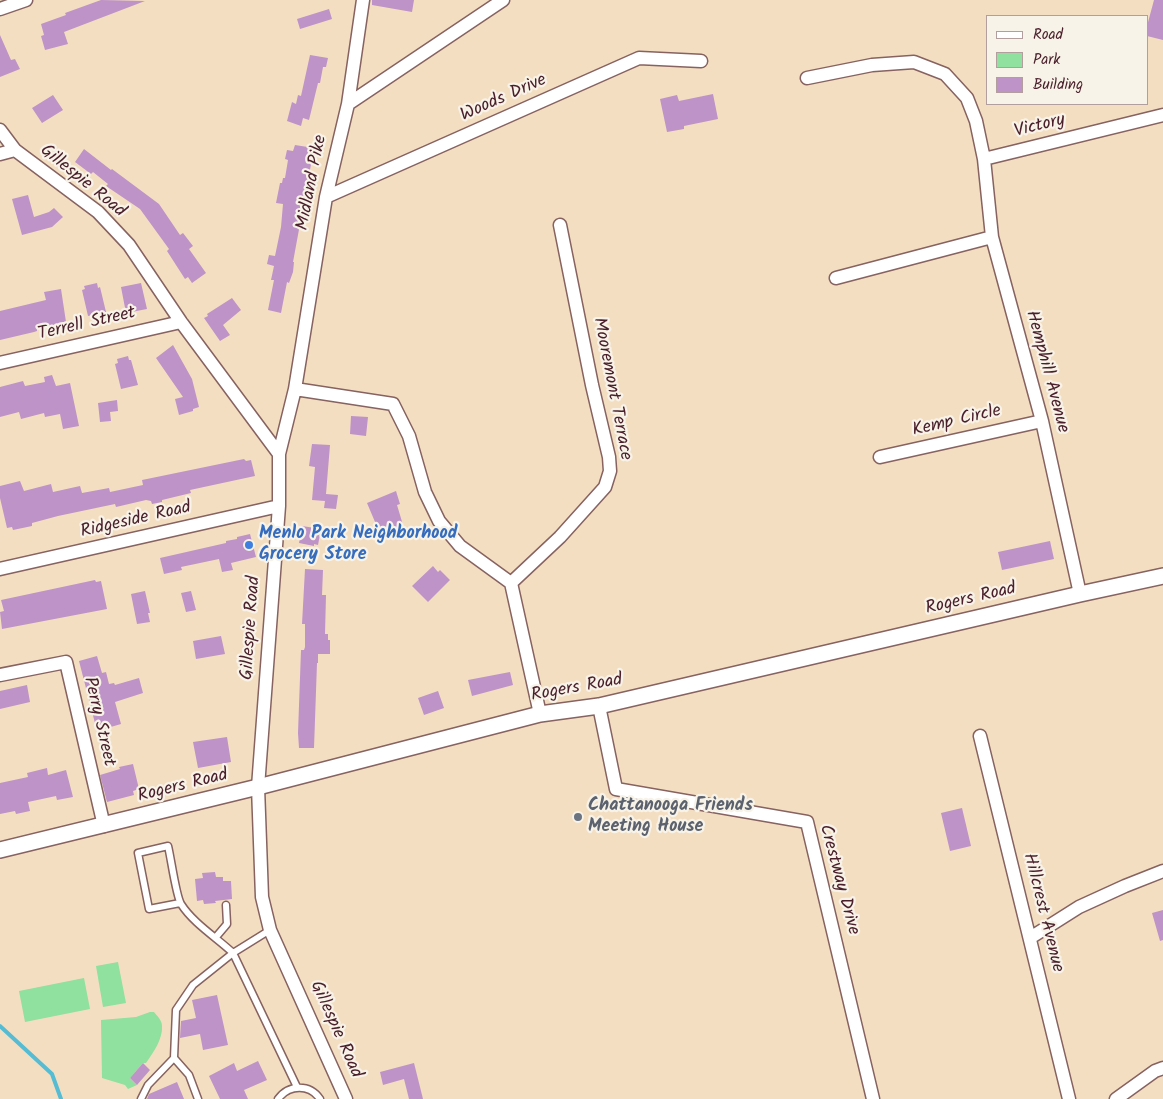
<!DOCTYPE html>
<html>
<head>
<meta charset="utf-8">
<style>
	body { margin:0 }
	#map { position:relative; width:1163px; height:1099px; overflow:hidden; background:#f4dec2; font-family:Kalam,sans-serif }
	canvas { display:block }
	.legend { position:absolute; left:986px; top:15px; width:162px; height:90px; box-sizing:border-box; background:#f7f3e8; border:1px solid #b29e9c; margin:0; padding:6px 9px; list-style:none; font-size:15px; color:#4a1f2b }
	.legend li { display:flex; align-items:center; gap:10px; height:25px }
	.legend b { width:25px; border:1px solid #b29e9c }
</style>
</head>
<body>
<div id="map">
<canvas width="1163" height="1099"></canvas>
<ul class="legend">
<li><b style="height:6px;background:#fff"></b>Road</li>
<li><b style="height:14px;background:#90e09f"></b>Park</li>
<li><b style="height:14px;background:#be93c7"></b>Building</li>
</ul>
</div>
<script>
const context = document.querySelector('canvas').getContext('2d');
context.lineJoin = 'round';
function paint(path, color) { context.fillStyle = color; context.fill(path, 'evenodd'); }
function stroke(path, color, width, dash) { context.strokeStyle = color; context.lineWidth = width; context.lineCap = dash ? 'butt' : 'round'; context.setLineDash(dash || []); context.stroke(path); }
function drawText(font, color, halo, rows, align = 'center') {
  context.font = font + ' Kalam,sans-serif'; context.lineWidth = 4.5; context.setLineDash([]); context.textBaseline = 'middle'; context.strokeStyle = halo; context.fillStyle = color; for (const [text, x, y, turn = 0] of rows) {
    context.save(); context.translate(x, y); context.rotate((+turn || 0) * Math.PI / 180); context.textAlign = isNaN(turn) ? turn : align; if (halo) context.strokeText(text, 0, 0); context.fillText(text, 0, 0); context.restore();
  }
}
paint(new Path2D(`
	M 118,962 L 126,1003 L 103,1007 L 96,966 Z
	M 84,978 L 90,1009 L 25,1022 L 19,991 Z
	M 150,1012 L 154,1012 C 157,1016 162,1020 162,1026 C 163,1039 153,1053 146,1063 L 143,1063 L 130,1078 L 137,1085 L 128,1089 L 125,1085 L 102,1078 L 101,1020 L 136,1017 Z`), '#90e09f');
stroke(new Path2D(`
	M 0,1026 L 52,1074 L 61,1099`), '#55bcd3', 4);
paint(new Path2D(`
	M 101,0 L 145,1 L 64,32 L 68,44 L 45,50 L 41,36 L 44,35 L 41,24 L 66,15 L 65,13 Z
	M 372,0 L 414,0 L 412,12 L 372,5 Z
	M 1154,0 L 1163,0 L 1163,40 L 1147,36 L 1147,26 Z
	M 329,9 L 332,19 L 300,29 L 297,19 Z
	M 0,35 L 11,60 L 15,59 L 20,69 L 0,77 Z
	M 310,55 L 328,58 L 326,67 L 323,67 L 320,83 L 318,83 L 309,120 L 303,118 L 301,126 L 287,121 L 292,102 L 296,104 L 298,95 L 301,96 Z
	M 713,94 L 718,119 L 684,126 L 684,129 L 667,132 L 660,99 L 677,95 L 679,101 Z
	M 53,95 L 63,110 L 42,123 L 32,108 Z
	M 295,145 L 314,148 L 293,262 L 294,262 L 293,272 L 289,283 L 287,282 L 281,313 L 268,310 L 274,280 L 271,280 L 274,266 L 267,264 L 269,255 L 275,256 L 281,227 L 283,204 L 276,203 L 280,183 L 282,183 L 283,178 L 285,178 L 288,160 L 285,159 L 287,150 L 293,151 Z
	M 84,149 L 111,170 L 112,169 L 159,204 L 180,235 L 183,233 L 193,246 L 189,249 L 206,273 L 192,283 L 188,277 L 185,279 L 167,251 L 169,249 L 140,209 L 106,186 L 108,184 L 93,172 L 91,174 L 75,162 Z
	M 28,195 L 34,217 L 49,212 L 54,208 L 63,217 L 52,227 L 22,235 L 12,199 Z
	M 97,283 L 98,288 L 100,287 L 106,312 L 88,316 L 82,290 L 85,289 L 84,286 Z
	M 141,283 L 147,309 L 126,313 L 121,287 Z
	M 61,289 L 66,322 L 37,329 L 37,331 L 34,332 L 0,340 L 0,311 L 46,300 L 44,292 Z
	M 232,298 L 241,310 L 223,325 L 230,335 L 220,341 L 204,318 L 208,316 L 207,314 Z
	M 173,345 L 192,379 L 199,407 L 193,409 L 193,411 L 179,415 L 175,399 L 183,397 L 156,358 Z
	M 128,356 L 129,360 L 131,360 L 138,385 L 121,389 L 115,364 L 118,363 L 117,359 Z
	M 52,375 L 56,386 L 70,383 L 79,426 L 63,429 L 60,414 L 45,417 L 44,413 L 21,419 L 19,412 L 0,417 L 0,387 L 23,381 L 25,386 L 45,382 L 44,377 Z
	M 117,400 L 118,411 L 110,412 L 111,421 L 100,422 L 98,403 Z
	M 351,416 L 368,417 L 366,436 L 350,434 Z
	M 312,444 L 330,445 L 326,494 L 338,495 L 336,509 L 324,508 L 325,501 L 312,500 L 315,467 L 309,466 Z
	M 244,459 L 246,461 L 251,460 L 255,476 L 190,490 L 191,493 L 162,500 L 162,502 L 152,504 L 151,501 L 146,500 L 116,507 L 115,504 L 58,516 L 32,523 L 32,526 L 13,530 L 12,527 L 7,528 L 0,498 L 0,486 L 20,481 L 24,491 L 51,484 L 53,492 L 80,486 L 82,493 L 109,488 L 110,492 L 143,485 L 142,480 Z
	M 396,491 L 400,504 L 397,505 L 403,525 L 386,531 L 384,527 L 378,529 L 367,503 Z
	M 302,526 L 321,529 L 318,545 L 314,544 L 314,546 L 299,543 Z
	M 250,534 L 256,557 L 231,563 L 233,570 L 222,572 L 219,559 L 181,567 L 182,570 L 164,574 L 160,558 L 226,543 L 226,541 L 237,539 L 237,537 Z
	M 1050,541 L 1054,559 L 1002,570 L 998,552 Z
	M 433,566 L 438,572 L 440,570 L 450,580 L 428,602 L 412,586 Z
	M 305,569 L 323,570 L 322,595 L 326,595 L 325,634 L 328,634 L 328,640 L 330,640 L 330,654 L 318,654 L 318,663 L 317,663 L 314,748 L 299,748 L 298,733 L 301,650 L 304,650 L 305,647 L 305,624 L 302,624 Z
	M 95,580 L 96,582 L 101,581 L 107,609 L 2,629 L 0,612 L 4,611 L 1,600 Z
	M 145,591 L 150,613 L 148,613 L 150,622 L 137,624 L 131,594 Z
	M 191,591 L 196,610 L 186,612 L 181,593 Z
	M 221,636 L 225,654 L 196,659 L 193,641 Z
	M 97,656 L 102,673 L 106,672 L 109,684 L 114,683 L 115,685 L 139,678 L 143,693 L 115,702 L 121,724 L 97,731 L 79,661 Z
	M 510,672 L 513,685 L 472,696 L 468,680 Z
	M 27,685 L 30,702 L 0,709 L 0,691 Z
	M 438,691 L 444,708 L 424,715 L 418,698 Z
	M 227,737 L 231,762 L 198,768 L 193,742 Z
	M 133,764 L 139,789 L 133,791 L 134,795 L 107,802 L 100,775 L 120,769 L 119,767 Z
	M 47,768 L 48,775 L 66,770 L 73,797 L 57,800 L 56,796 L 28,802 L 30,811 L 16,814 L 15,811 L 0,814 L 0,783 L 28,777 L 27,773 Z
	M 962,808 L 971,846 L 950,851 L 941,813 Z
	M 215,872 L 216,877 L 223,877 L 223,881 L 231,881 L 232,899 L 215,901 L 216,903 L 204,904 L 203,900 L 197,901 L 195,879 L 203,878 L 202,873 Z
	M 1163,910 L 1163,940 L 1160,941 L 1152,913 Z
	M 217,995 L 228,1045 L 203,1050 L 200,1034 L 180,1038 L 181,1021 L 196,1018 L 192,1000 Z
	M 258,1061 L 267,1080 L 244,1090 L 248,1099 L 220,1099 L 209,1076 L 234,1063 L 237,1071 Z
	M 143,1063 L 150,1070 L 137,1085 L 130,1078 Z
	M 414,1063 L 423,1099 L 409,1099 L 404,1079 L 383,1085 L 380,1072 Z
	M 177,1082 L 184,1099 L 147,1099 L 149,1094 Z`), '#be93c7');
const service = new Path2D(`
	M 270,930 L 233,953 L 297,1087
	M 216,937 L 227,924 L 226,905
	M 174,1058 L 189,1075 L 198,1099
	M 141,1099 L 148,1085 L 174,1058 L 176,1010 L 193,985 L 233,953 C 217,938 193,923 181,904 C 176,896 171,858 168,846 L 138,853 L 149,909 L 180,903
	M 278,1099 C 289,1084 310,1084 320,1099`);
const minor = new Path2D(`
	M 0,9 L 26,0
	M 807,78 L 872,65 L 914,62 L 945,74 L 967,98 L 976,121 L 984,159 L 992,237 L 1042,421 L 1080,594
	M 348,104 L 503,0
	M 0,130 L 15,150 L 98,212 L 129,245 L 181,322 L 279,454
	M 0,154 L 15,150
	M 984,159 L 1163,115
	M 326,197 L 639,58 L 701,61
	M 836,278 L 992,237
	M 0,363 L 181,322
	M 295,389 L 393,404 L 409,436 L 425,492 L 439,521 L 460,546 L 511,583 L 540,714
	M 880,457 L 1042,421
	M 0,569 L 279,506
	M 511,583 L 560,537 L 605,487 L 610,471 L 609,457 L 592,385 L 560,225
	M 0,675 L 66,662 L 104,826
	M 599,706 L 616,789 L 807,822 L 873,1099
	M 980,736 L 1069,1099
	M 1030,938 L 1079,907 L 1125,886 L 1163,871
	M 346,1099 L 270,930 L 262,897 L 258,787 L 279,506 L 279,454 L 295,389 L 326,197 L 348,104 L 363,0
	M 1116,1099 L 1155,1071 L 1163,1068`);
const tertiary = new Path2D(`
	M 0,850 L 258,787 L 540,714 L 599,706 L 1080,594 L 1163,576`);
stroke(service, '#866260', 9);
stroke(minor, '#866260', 15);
stroke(tertiary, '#866260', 18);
stroke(service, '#fff', 6);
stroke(minor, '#fff', 12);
stroke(tertiary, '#fff', 15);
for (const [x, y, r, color] of [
	[249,545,5,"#3f7fe0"],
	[578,817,5,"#6b7280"]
]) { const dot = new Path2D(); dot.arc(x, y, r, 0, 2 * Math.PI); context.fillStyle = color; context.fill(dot); stroke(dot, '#f7f3e8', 2); }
drawText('18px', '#4a1f2b', '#f7f3e8', [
	["Woods Drive",504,99,-24],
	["Victory",1040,127,-14],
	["Gillespie Road",82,182,39],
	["Midland Pike",313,183,-79],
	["Terrell Street",87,325,-13],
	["Hemphill Avenue",1046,372,75],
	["Mooremont Terrace",611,389,79],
	["Kemp Circle",957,422,-13],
	["Ridgeside Road",136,521,-13],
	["Rogers Road",971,600,-13],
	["Gillespie Road",252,628,-86],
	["Rogers Road",577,689,-10],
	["Perry Street",98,722,77],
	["Rogers Road",183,787,-14],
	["Crestway Drive",838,880,75],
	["Hillcrest Avenue",1042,913,76],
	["Gillespie Road",335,1030,66]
]);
drawText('bold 18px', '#366cbe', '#f7f3e8', [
	["Menlo Park Neighborhood",259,535],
	["Grocery Store",259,556]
], 'left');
drawText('bold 18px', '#5b616d', '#f7f3e8', [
	["Chattanooga Friends",588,807],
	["Meeting House",588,828]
], 'left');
</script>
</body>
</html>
